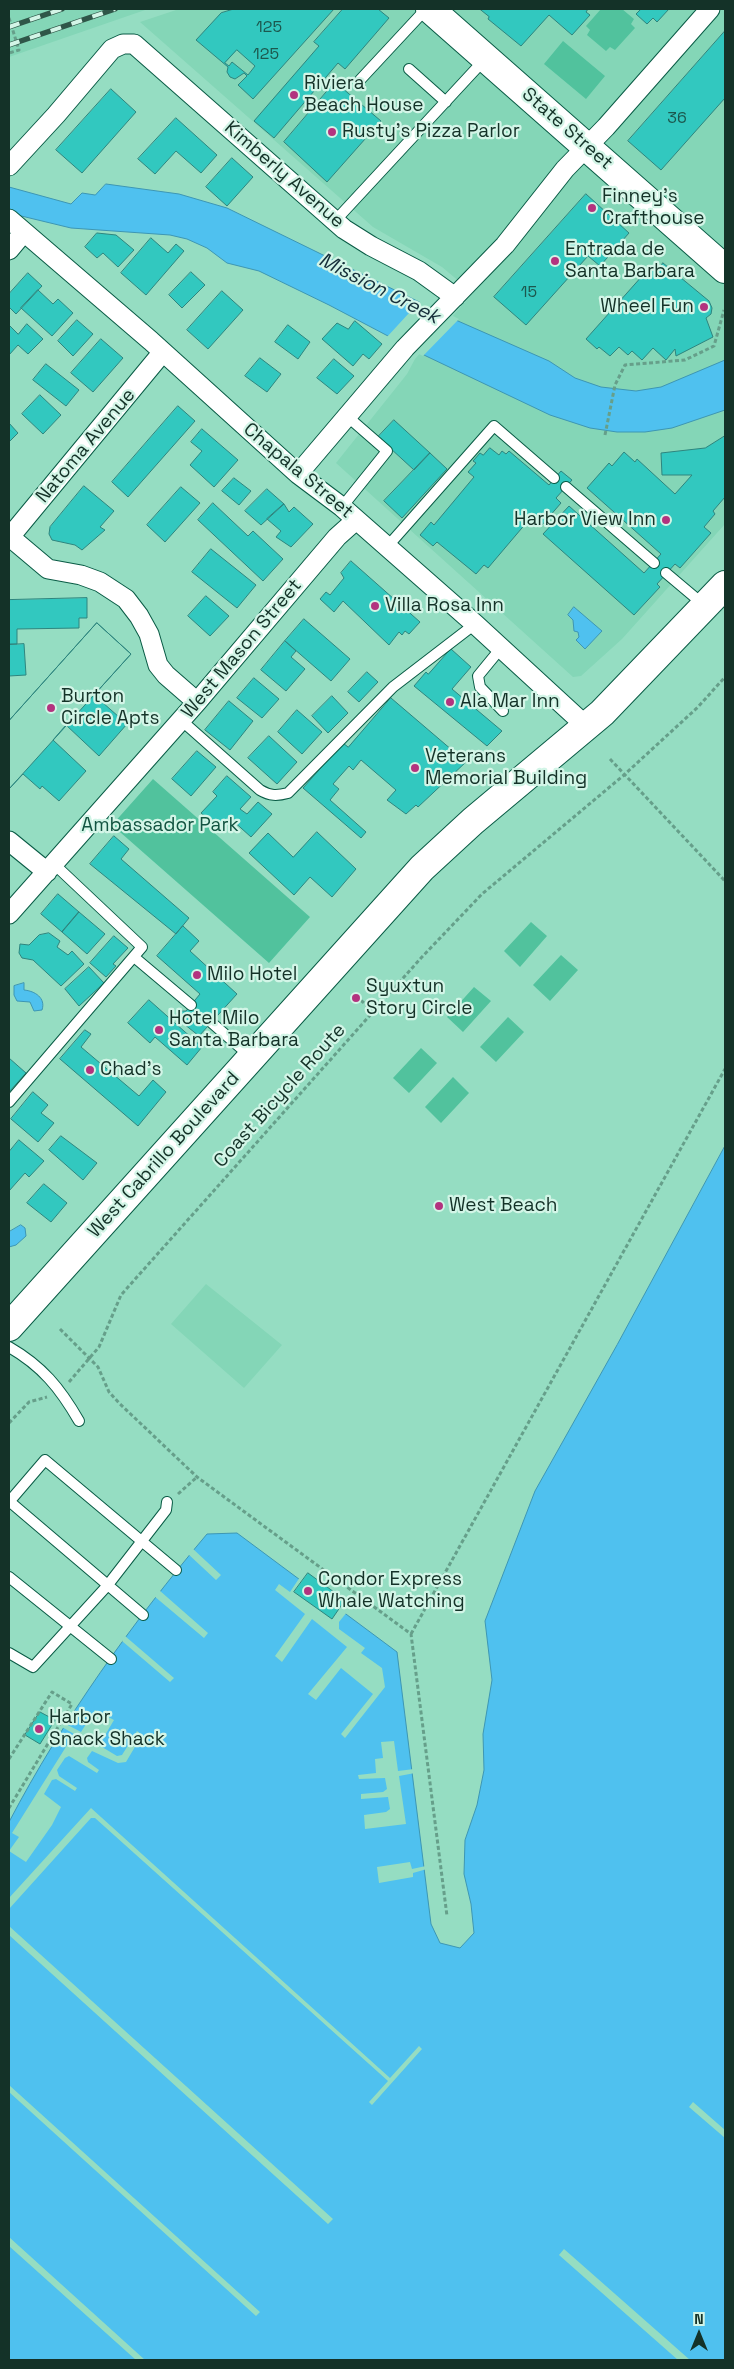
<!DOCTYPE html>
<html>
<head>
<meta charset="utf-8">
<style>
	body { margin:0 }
	#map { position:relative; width:734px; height:2369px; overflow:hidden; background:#95ddc2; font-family:"Space Grotesk",sans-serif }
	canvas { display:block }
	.frame { position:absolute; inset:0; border:10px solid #143228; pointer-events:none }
	.north { position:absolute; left:674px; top:2309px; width:50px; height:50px; -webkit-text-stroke:4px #d3f5e7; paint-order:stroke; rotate:0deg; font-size:14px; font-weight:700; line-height:20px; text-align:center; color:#143228 }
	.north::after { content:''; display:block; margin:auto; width:18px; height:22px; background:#143228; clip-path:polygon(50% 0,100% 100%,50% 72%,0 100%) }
</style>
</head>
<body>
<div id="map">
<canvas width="734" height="2369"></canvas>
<div class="frame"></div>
<div class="north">N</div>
</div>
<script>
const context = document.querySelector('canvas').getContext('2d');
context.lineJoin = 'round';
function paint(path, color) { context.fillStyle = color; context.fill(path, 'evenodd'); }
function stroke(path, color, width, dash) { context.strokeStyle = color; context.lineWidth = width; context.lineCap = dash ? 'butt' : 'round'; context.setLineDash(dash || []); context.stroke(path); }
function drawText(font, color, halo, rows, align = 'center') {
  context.font = font + ' "Space Grotesk",sans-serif'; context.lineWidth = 4.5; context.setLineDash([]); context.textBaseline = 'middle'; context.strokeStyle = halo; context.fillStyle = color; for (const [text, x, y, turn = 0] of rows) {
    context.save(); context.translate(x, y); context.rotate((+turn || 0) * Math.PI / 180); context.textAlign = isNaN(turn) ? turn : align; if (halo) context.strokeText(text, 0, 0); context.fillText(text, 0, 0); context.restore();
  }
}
paint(new Path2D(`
	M 9,9 L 148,9 L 9,57 Z
	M 179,9 L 725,9 L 725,524 L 622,639 L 581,676 L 573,677 L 336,463 L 407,374 L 415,359 L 473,293 L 442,267 L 373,227 L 140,22 Z
	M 206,1284 L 282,1345 L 244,1388 L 171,1324 Z`), '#84d6b7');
paint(new Path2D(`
	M 601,9 L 622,9 L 634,19 L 631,24 L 635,28 L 615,50 L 610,47 L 606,51 L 587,35 L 590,30 L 586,26 Z
	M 563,41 L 605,76 L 586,99 L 544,64 Z
	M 153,779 L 310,917 L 269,963 L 112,825 Z
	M 531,922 L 547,936 L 520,967 L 504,951 Z
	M 561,955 L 578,970 L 550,1001 L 533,985 Z
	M 474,987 L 491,1001 L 463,1032 L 447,1017 Z
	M 508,1017 L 524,1032 L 496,1062 L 480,1047 Z
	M 421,1048 L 437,1063 L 409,1093 L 393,1078 Z
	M 453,1077 L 469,1093 L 441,1123 L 425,1107 Z`), '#51c29d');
const water = new Path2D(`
	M 106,184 L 179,194 L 227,208 L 458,321 L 549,361 L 575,378 L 601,387 L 636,391 L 661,387 L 725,360 L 725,410 L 672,428 L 645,432 L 617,432 L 590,428 L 550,415 L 426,356 L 329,305 L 259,271 L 227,263 L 207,248 L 187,239 L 170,235 L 71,228 L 9,213 L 9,187 L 71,204 L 82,193 L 95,195 Z
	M 574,607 L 602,631 L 585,649 L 576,640 L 579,637 L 578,632 L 574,631 L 573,620 L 568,615 Z
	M 24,983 L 24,990 C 35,991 46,998 42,1010 L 34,1011 L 30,1002 L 17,1001 L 14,995 L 14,986 Z
	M 725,1146 L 725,2360 L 9,2360 L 9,1822 C 63,1719 132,1623 207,1534 L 237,1533 L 397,1652 L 431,1924 L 440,1943 L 460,1948 L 474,1933 L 471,1904 L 464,1874 L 465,1840 L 477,1805 L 484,1770 L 483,1734 L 492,1680 L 485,1621 L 535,1491 L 617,1345 Z
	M 21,1225 L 25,1228 L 26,1236 L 16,1245 L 9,1247 L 9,1232 Z`);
paint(water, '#4fc1ef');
stroke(water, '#3d96b3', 1);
paint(new Path2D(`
	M 421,300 L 459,319 L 423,356 L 386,338 Z
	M 192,1548 L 221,1575 L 216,1580 L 187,1553 Z
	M 300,1577 L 347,1612 L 339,1622 L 339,1629 L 365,1648 L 361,1653 L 382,1668 L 385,1687 L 345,1738 L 341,1734 L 373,1694 L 341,1668 L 316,1700 L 308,1694 L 347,1647 L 312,1619 L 282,1662 L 275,1656 L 305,1614 L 275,1590 L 279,1584 L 290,1592 Z
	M 159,1590 L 208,1633 L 204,1638 L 154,1596 Z
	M 125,1636 L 174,1678 L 170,1682 L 122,1641 Z
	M 95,1710 L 114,1720 L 101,1742 L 102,1747 L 117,1756 L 122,1755 L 137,1731 L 142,1735 L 126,1762 L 118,1763 L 92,1751 L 87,1758 L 88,1762 L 99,1770 L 97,1773 L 69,1756 L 65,1758 L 57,1770 L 59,1776 L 77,1788 L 75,1791 L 56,1779 L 52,1780 L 44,1794 L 61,1807 L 52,1825 L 26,1862 L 9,1851 L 19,1837 L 12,1833 L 74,1734 L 62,1727 L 64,1723 L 81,1732 Z
	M 394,1741 L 398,1771 L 414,1769 L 415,1773 L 399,1776 L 406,1824 L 365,1829 L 364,1815 L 386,1812 L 390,1809 L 388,1797 L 361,1799 L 361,1794 L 383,1792 L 387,1789 L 385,1778 L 359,1779 L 358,1775 L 376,1773 L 375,1759 L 383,1758 L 381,1742 Z
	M 91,1808 L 390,2078 L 419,2046 L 422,2049 L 372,2105 L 369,2102 L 388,2081 L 95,1818 L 91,1818 L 9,1909 L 9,1898 Z
	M 410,1862 L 412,1869 L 426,1866 L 427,1869 L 413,1873 L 413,1877 L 379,1883 L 377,1867 Z
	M 9,1926 L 333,2219 L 328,2224 L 9,1935 Z
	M 9,2085 L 260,2312 L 256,2316 L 9,2092 Z
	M 693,2102 L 725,2130 L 725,2138 L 689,2107 Z
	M 9,2237 L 145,2360 L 136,2360 L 9,2246 Z
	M 564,2249 L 690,2360 L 678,2360 L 559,2255 Z`), '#95ddc2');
const building = new Path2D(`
	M 234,9 L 334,9 L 253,99 L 238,85 L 247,76 L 244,73 L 235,79 L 230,77 L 227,72 L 228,67 L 196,40 L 221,13 ZM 237,50 L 255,66 L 248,75 L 232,62 L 229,66 L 225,63 Z
	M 343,9 L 378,9 L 389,18 L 345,69 L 338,63 L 274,138 L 254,121 L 319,46 L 314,42 Z
	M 480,9 L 588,9 L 586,12 L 590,15 L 572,35 L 549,15 L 521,46 L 488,19 L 489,17 Z
	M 638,9 L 669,9 L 657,22 L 653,18 L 647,24 L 636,14 L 640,10 Z
	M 725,31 L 725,98 L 661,170 L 628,141 Z
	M 335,82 L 381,121 L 327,182 L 284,142 Z
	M 111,89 L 136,112 L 82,173 L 56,150 Z
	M 176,118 L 217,155 L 201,173 L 176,151 L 155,174 L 138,159 Z
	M 232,158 L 253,177 L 227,206 L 206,187 Z
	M 586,194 L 629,233 L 600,266 L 588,256 L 526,325 L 494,297 Z
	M 97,233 L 116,235 L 134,250 L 118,267 L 103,253 L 97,258 L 85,247 Z
	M 151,238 L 168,253 L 176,244 L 184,251 L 146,295 L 121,273 Z
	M 663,263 L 709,301 L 712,308 L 711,314 L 706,318 L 713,337 L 676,356 L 675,349 L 666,360 L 653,348 L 642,360 L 632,351 L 628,355 L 619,347 L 610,356 L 599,347 L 597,349 L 586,339 L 651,266 L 658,270 Z
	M 191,272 L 205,285 L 182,308 L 169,295 Z
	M 28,273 L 42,286 L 16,314 L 9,307 L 9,294 Z
	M 38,290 L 53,304 L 58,299 L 73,313 L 52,336 L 21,308 Z
	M 222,291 L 243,310 L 208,349 L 187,330 Z
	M 77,320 L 93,334 L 73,356 L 58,341 Z
	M 355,321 L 382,344 L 369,359 L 363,354 L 353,366 L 322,339 L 337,323 L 348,329 Z
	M 27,324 L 43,339 L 28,354 L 18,345 L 9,355 L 9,325 L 18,334 Z
	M 288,325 L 310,342 L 298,359 L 275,342 Z
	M 101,339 L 123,358 L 93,392 L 71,373 Z
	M 260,358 L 281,374 L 267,392 L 245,376 Z
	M 334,359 L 354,376 L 337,394 L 317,378 Z
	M 46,364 L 79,390 L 66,406 L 33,380 Z
	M 40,395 L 61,415 L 43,434 L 22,414 Z
	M 178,406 L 195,421 L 128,497 L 112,482 Z
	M 394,420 L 430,453 L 414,470 L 378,437 Z
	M 9,423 L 18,433 L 9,442 Z
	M 202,429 L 238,460 L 214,487 L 190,465 L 202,451 L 191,442 Z
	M 725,436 L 725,497 L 713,511 L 715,514 L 704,527 L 711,533 L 680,568 L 675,564 L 657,584 L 660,587 L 634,615 L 543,534 L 569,506 L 644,573 L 661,554 L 587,488 L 609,463 L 612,466 L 624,452 L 635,462 L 637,459 L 675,494 L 692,475 L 662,475 L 661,453 L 705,448 Z
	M 490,448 L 499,455 L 502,451 L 506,454 L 509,451 L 549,485 L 561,471 L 572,480 L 556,498 L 561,503 L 542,525 L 533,518 L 528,524 L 527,522 L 488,568 L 484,565 L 476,574 L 437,542 L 433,546 L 420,535 L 431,522 L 434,525 L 474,477 L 468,472 L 476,463 L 473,461 L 480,453 L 483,455 Z
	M 430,453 L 447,469 L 402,518 L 384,501 Z
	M 234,478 L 251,491 L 239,505 L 222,491 Z
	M 84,486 L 114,511 L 100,527 L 105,530 L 82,550 L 75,545 L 52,540 L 49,534 L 50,527 Z
	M 181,487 L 200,503 L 165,542 L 147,525 Z
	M 267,489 L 284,504 L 261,525 L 245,511 Z
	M 213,503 L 248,536 L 253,531 L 283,559 L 263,581 L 198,520 Z
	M 284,504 L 289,512 L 294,507 L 313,524 L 291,547 L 276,537 L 281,531 L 267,519 Z
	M 211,549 L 256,585 L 237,608 L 192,572 Z
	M 351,561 L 420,622 L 409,634 L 405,631 L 402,635 L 399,632 L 389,645 L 343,601 L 334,612 L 320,599 L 326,592 L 330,595 L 344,578 L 341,573 Z
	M 206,596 L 229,616 L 210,636 L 188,616 Z
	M 87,598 L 87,618 L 79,618 L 79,628 L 17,629 L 17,644 L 9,644 L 9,600 Z
	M 304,619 L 350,659 L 331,681 L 285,641 Z
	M 97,623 L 131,654 L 9,789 L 9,721 Z
	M 97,623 L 131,654 L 94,695 L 127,724 L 99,756 L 66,725 L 53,740 L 86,771 L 59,801 L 42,786 L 40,789 L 23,774 L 9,789 L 9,721 Z
	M 285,641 L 296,651 L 291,657 L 305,669 L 286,691 L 261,670 Z
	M 24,644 L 26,675 L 9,676 L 9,645 Z
	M 451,649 L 471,667 L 452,689 L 502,731 L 487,746 L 414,686 L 426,672 L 428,674 Z
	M 367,672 L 378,682 L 359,702 L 348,692 Z
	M 254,678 L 279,699 L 262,718 L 237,698 Z
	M 332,696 L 348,713 L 328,733 L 312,716 Z
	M 391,698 L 466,762 L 418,807 L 416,805 L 406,814 L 387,800 L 396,790 L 361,760 L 353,770 L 349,766 L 333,784 L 339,789 L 330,800 L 366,832 L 361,838 L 303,788 L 343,743 L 348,747 Z
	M 229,701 L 253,721 L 230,750 L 205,730 Z
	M 297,710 L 322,732 L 302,754 L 278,732 Z
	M 269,736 L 297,762 L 277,784 L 248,758 Z
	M 197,751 L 216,767 L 191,796 L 172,779 Z
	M 227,776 L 251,797 L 240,809 L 247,814 L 258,802 L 272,814 L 251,837 L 231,819 L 221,830 L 201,813 L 217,796 L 213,792 Z
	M 317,832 L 356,869 L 332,897 L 310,877 L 294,895 L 249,853 L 268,833 L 293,857 Z
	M 114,836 L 129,849 L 121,859 L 189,918 L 176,934 L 90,864 Z
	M 58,894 L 79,912 L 62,932 L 41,914 Z
	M 79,912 L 105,934 L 87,954 L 62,932 Z
	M 183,926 L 199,941 L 190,951 L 237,994 L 199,1036 L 174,1016 L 179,1011 L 186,1011 L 200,994 L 157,956 Z
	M 49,933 L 60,941 L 57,947 L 68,955 L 72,951 L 84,964 L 61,986 L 33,960 L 22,958 L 19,953 L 20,944 L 29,945 L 39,935 Z
	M 114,936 L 128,948 L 113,964 L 116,966 L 106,977 L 90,963 Z
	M 89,967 L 104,983 L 79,1006 L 65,989 Z
	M 149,1000 L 202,1047 L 187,1065 L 155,1037 L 150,1043 L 128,1023 Z
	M 85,1030 L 91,1034 L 81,1047 L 139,1096 L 153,1080 L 166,1092 L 138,1126 L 60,1059 Z
	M 9,1058 L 26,1073 L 9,1092 Z
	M 33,1092 L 48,1105 L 41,1113 L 54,1123 L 38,1142 L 11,1119 Z
	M 61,1136 L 97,1163 L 83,1180 L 49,1150 Z
	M 19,1140 L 44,1161 L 29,1177 L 25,1173 L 9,1191 L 9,1152 Z
	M 44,1184 L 67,1203 L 51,1222 L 27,1203 Z
	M 308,1573 L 345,1600 L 332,1619 L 294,1592 Z
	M 40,1712 L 55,1720 L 40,1744 L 25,1735 Z`);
paint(building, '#32c8bf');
stroke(building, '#2e857e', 1);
const lane = new Path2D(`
	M 409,69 L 446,102
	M 360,80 L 426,9
	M 335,221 L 486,58
	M 566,487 L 654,563
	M 342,507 L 387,451 L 348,417
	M 387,547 L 494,426 L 554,478
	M 666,573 L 704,605
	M 501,648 L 478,676 L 480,687 L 503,711
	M 181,720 L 260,790 C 270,796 277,796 288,793 L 393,687 L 475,624
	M 134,957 L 191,1005
	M 212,1023 L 250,1056
	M 9,1102 L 142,947 L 54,864
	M 9,1347 C 42,1366 60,1388 79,1421
	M 9,1501 L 143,1615
	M 9,1502 L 45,1460 L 176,1570
	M 9,1577 L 111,1659
	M 9,1653 L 33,1667 L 107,1586 L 166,1510 L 167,1502`);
const street = new Path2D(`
	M 9,166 L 56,115 L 112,49 L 123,44 L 134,44 L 344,229 L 371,246 L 419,271 L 455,297
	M 9,219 L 151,341 L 298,474 L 342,507 L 475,624 L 586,726
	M 9,250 L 24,232
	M 298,474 L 405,348 L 505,245 L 565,169 L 606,127 L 710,9
	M 10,537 L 48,569 L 81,575 L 100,582 L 126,599 L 139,616 L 149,634 L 158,665 L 166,675 L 197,702
	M 9,538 L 162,353
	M 9,841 L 47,872
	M 9,914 L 197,702 L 337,537 L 356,520`);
const secondary = new Path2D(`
	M 9,1327 L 422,868 L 473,821 L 602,713 L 725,585`);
const primary = new Path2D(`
	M 430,9 L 725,269`);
stroke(lane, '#095b45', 12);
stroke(street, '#095b45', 21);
stroke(secondary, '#095b45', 30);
stroke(primary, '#095b45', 30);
stroke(new Path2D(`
	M 9,18 L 19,50 L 9,53
	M 605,435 L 615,385 L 625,365 L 685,360 L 714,346 L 724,310
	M 610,759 L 725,881
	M 356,996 L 373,1011
	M 60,1329 L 98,1367 L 109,1392 L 119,1403 L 197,1477 L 411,1634 L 447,1916
	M 69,1382 L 99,1347 L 121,1295 L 421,958 L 482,894 L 624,775 L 698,707 L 725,677
	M 9,1423 L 29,1402 L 47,1397
	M 178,1494 L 197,1477
	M 411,1634 L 725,1069
	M 9,1759 L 52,1692 L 72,1704 L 9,1808`), '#669f8a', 3, [4, 2.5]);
stroke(lane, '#fff', 10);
stroke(street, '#fff', 19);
stroke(secondary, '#fff', 28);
stroke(primary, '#fff', 28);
const rail = new Path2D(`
	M 9,27 L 62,9
	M 9,45 L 115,9`);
stroke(rail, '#2f5648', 5.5);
stroke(rail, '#d3f5e7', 4, [11]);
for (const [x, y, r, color] of [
	[294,95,5,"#b3337f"],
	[332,132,5,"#b3337f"],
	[592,208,5,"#b3337f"],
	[555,261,5,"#b3337f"],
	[704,307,5,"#b3337f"],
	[666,520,5,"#b3337f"],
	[375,606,5,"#b3337f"],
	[450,702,5,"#b3337f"],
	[51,708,5,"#b3337f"],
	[415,768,5,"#b3337f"],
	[197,975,5,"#b3337f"],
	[356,998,5,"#b3337f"],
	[159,1030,5,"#b3337f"],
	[90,1070,5,"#b3337f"],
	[439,1206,5,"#b3337f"],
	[308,1591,5,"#b3337f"],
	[39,1729,5,"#b3337f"]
]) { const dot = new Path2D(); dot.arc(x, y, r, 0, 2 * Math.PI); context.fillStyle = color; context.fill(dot); stroke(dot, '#d3f5e7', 2); }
drawText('16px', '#1c584e', null, [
	["125",269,28],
	["125",266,55],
	["36",677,119],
	["15",529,293]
]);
drawText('19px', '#143228', '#d3f5e7', [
	["Riviera",304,84],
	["Beach House",304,106],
	["Rusty's Pizza Parlor",342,132],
	["Finney's",602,197],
	["Crafthouse",602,219],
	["Entrada de",565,250],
	["Santa Barbara",565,272],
	["Wheel Fun",694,307,"right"],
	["Harbor View Inn",656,520,"right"],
	["Villa Rosa Inn",385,606],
	["Burton",61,697],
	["Circle Apts",61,719],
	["Ala Mar Inn",460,702],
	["Veterans",425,757],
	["Memorial Building",425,779],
	["Milo Hotel",207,975],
	["Syuxtun",366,987],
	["Story Circle",366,1009],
	["Hotel Milo",169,1019],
	["Santa Barbara",169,1041],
	["Chad’s",100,1070],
	["West Beach",449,1206],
	["Condor Express",318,1580],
	["Whale Watching",318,1602],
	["Harbor",49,1718],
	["Snack Shack",49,1740]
], 'left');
drawText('19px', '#143228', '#d3f5e7', [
	["State Street",567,129,41],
	["Kimberly Avenue",284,175,41],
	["Natoma Avenue",86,446,-50],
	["Chapala Street",298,471,40],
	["West Mason Street",242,649,-50],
	["Coast Bicycle Route",280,1096,-48],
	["West Cabrillo Boulevard",164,1155,-48]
]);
drawText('19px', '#125441', '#d3f5e7', [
	["Ambassador Park",160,826]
]);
drawText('italic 20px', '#162f3a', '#d3f5e7', [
	["Mission Creek",379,289,27]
]);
</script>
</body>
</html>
